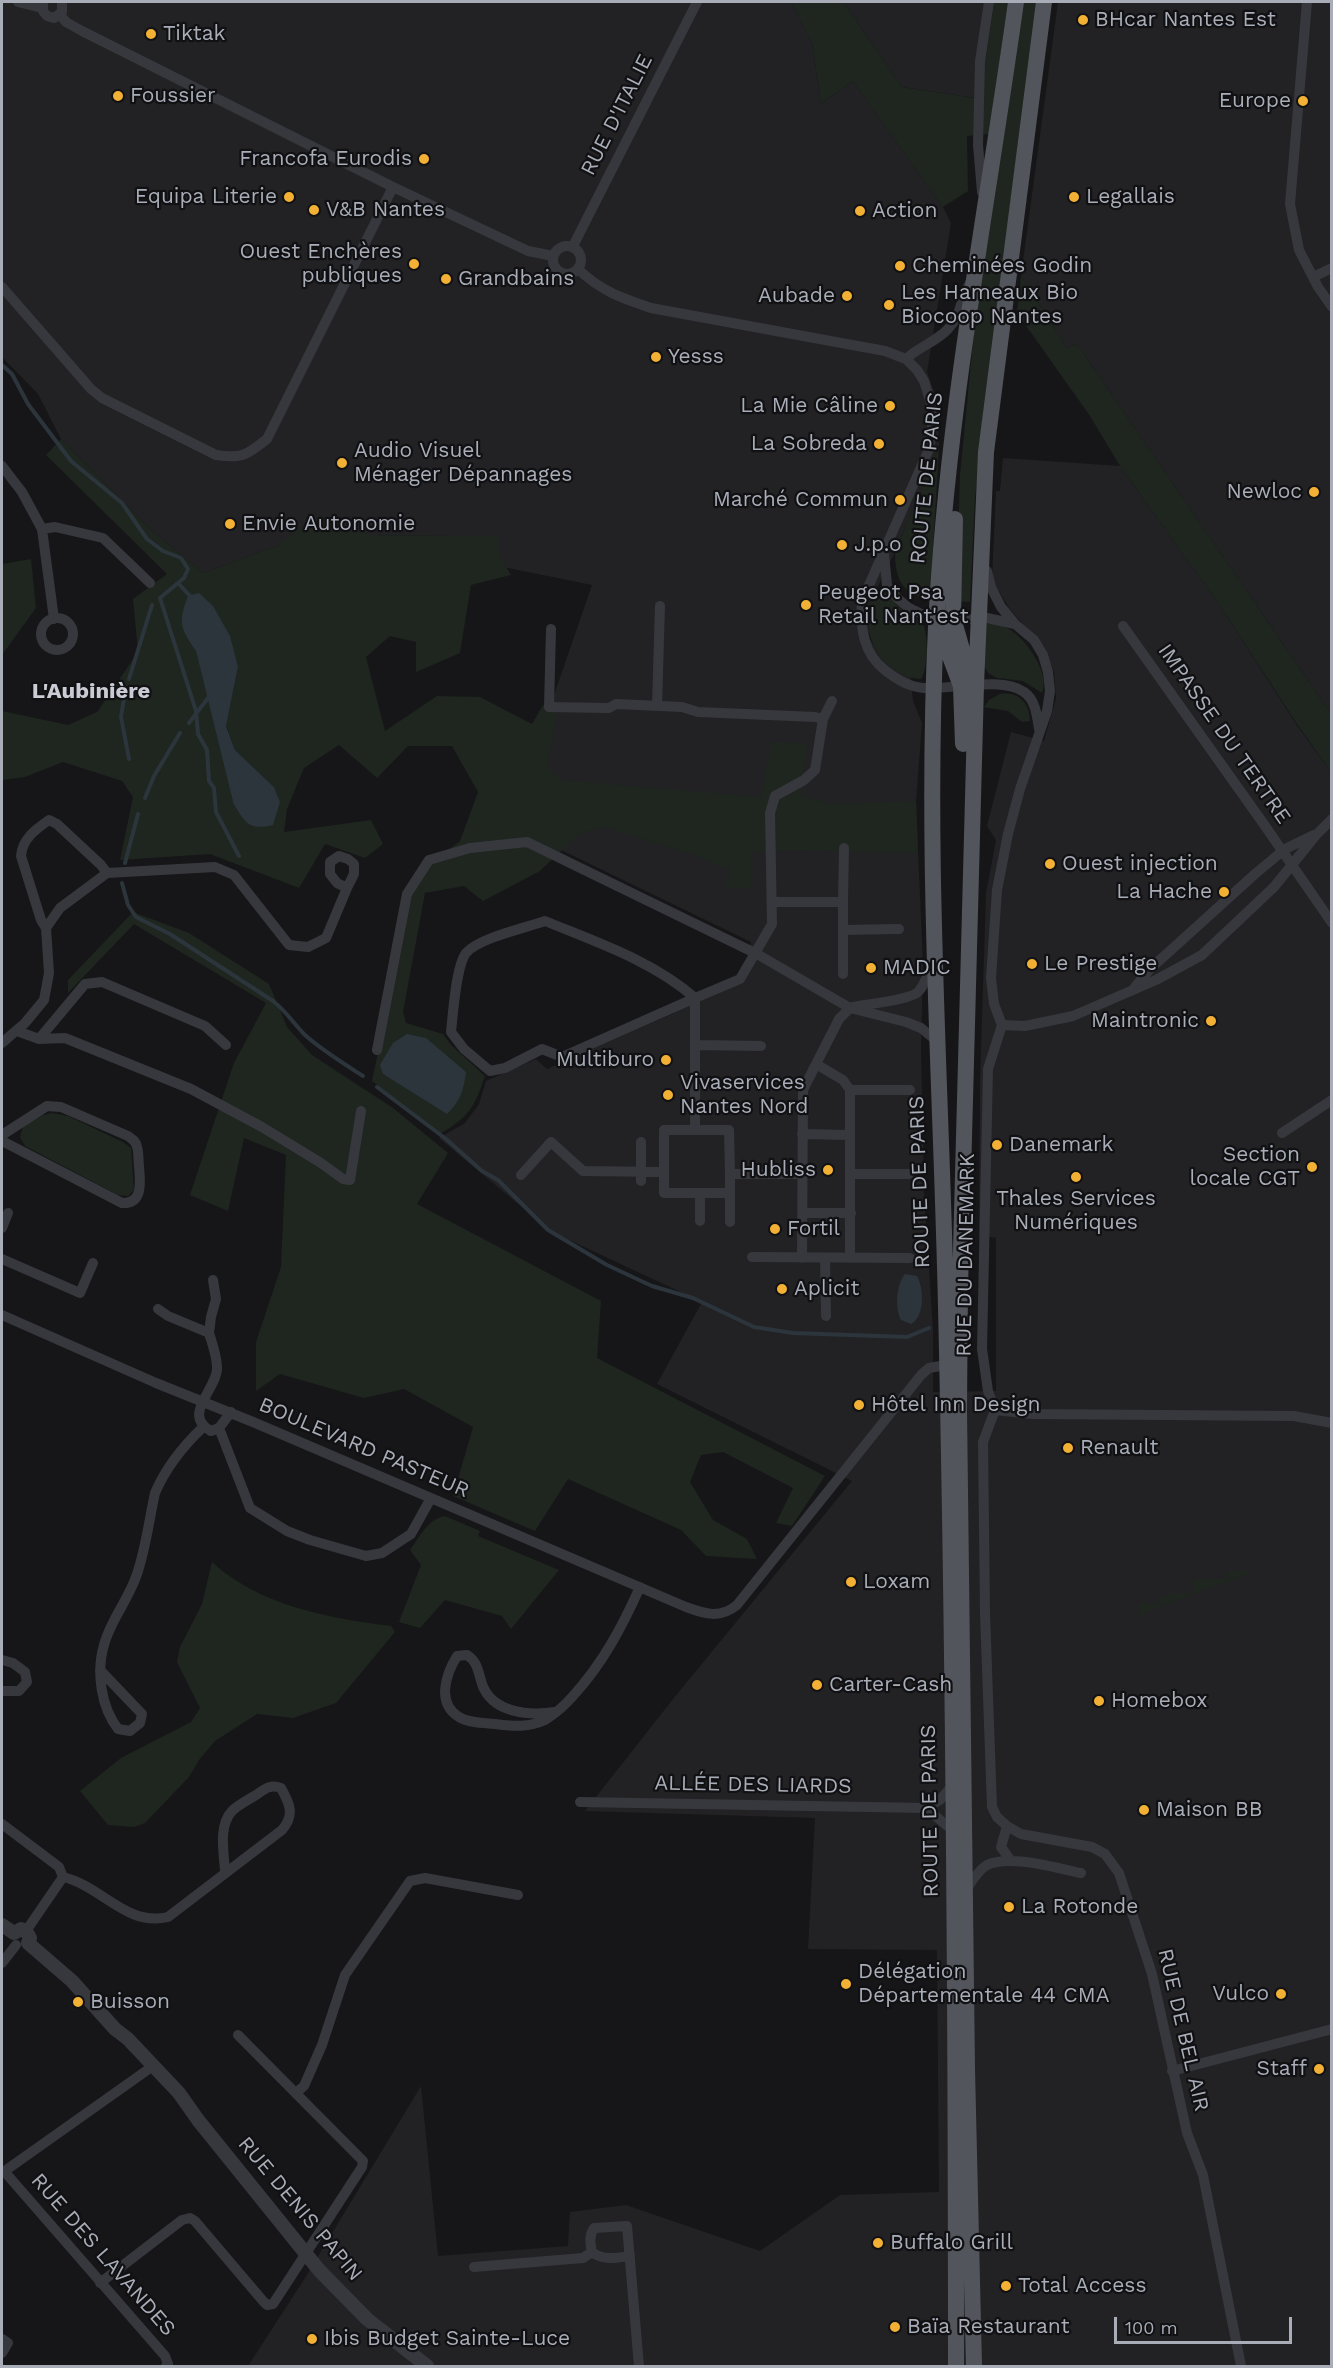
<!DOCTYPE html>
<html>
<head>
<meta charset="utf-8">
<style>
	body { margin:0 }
	#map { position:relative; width:1333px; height:2368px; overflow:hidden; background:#161618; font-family:"Work Sans",sans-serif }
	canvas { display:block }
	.frame { position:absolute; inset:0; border:3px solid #a8adb8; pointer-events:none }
	.scale { position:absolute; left:1114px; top:2317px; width:178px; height:27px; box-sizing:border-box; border:3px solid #a8adb8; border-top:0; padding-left:8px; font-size:18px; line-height:21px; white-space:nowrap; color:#a8adb8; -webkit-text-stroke:4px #111113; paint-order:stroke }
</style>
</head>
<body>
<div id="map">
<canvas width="1333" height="2368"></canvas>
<div class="frame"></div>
<div class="scale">100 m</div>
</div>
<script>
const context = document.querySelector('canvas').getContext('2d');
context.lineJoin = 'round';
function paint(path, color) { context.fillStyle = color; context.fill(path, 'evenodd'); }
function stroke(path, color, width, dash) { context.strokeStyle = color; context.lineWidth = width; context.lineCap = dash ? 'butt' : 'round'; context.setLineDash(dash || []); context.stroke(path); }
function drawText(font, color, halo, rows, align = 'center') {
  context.font = font + ' "Work Sans",sans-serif'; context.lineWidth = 4.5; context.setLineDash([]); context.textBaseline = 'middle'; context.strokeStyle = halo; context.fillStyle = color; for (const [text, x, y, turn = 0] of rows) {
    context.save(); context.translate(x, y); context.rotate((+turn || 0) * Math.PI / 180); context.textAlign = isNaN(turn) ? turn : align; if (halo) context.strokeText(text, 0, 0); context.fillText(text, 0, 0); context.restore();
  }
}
paint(new Path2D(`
	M 2,2 L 792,2 L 812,43 L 821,103 L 853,81 L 943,207 L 951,223 L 927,372 L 937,400 L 939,447 L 895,552 L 871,600 L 867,614 L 870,639 L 879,654 L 895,670 L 911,678 L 913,701 L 922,723 L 916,801 L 923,966 L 921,1049 L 924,1194 L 933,1329 L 933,1392 L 996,1391 L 996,1238 L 979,1235 L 980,1081 L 986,893 L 996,840 L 987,826 L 1011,732 L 1044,741 L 1056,698 L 1054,672 L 1045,650 L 1009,608 L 992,579 L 996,491 L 1000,491 L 1003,458 L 1120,466 L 1223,610 L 1296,724 L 1331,772 L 1331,2366 L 248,2366 L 305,2278 L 421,2086 L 438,2256 L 568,2246 L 570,2212 L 626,2205 L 760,2251 L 840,2195 L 939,2192 L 937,1950 L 808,1949 L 815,1818 L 585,1811 L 673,1699 L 852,1481 L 657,1384 L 702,1302 L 552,1232 L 439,1138 L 465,1123 L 479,1104 L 486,1081 L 536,1059 L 547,1069 L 672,1014 L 749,968 L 751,942 L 524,832 L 543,727 L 592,585 L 459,558 L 454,536 L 370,535 L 279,545 L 203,573 L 151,530 L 61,439 L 38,394 L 2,357 Z
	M 843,2 L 994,2 L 982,99 L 902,87 Z
	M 1058,2 L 1331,2 L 1331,714 L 1077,344 L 1067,348 L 1021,276 Z`), '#222225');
paint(new Path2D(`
	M 792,2 L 843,2 L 902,87 L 981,99 L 994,2 L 1008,2 L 989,134 L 967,136 L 968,191 L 943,207 L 853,81 L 821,103 L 812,43 Z
	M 1023,2 L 1038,2 L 975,497 L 970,602 L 956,601 L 960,475 L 977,301 Z
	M 1021,276 L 1067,348 L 1077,344 L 1331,714 L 1331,772 L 1297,724 L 1223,610 L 1120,466 L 1090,416 L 1017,313 Z
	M 61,439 L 151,530 L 203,573 L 279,545 L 314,518 L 370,535 L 497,536 L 497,551 L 511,575 L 471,585 L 460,653 L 416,672 L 416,642 L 390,636 L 366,657 L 385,731 L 437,696 L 480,697 L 532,724 L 543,705 L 559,704 L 547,765 L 561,780 L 761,797 L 772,741 L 807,744 L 801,796 L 832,804 L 916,801 L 918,853 L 783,850 L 752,852 L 751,888 L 724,888 L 731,870 L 694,855 L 604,827 L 580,833 L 540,871 L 483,901 L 464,886 L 425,893 L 403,1012 L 406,1023 L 443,1034 L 451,1045 L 485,1076 C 474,1108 470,1116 440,1134 L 372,1081 L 411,896 L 432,862 L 460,841 L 478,792 L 452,746 L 408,746 L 377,778 L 339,745 L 304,768 L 287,809 L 284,832 L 371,820 L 383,844 L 365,858 L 325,844 L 299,888 L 210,854 L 120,860 L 133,797 L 122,781 L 63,762 L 25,777 L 2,780 L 2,711 L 68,725 L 97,712 L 138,652 L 133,599 L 167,574 L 46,455 ZM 196,650 L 238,667 L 226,725 L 235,750 L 274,787 L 280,802 L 233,802 Z
	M 939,447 L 930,600 C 902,594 895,579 895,552 Z
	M 31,559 L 36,608 L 2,655 L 2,564 Z
	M 877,589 C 888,592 890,599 898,606 C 906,613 916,615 922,623 C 929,633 928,669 921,679 C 879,677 853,623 877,589 Z
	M 990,623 C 997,625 1003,625 1009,629 C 1025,638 1051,673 1042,693 L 1023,681 L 997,678 L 988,673 L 984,666 L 984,624 Z
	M 1000,694 C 1018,691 1030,703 1030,721 L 1022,722 L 1008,711 L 984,707 L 989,700 Z
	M 133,912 L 189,933 L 269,984 L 287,1027 L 312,1055 L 393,1108 L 448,1153 L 417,1204 L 601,1301 L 597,1358 L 825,1476 L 792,1526 L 776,1523 L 793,1488 L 723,1452 L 701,1455 L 690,1482 L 713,1520 L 747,1539 L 757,1559 L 706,1556 L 681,1530 L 568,1479 L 535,1531 L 453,1496 L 473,1427 L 404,1389 L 364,1398 L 280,1374 L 256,1391 L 256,1342 L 281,1267 L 286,1155 L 244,1138 L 228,1211 L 190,1195 L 234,1063 L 266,1003 L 134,924 L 68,993 L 68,980 Z
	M 52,1113 L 68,1116 L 123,1142 L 131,1148 L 134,1190 L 128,1196 L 118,1195 L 25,1146 L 20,1137 L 23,1126 L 43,1115 Z
	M 445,1516 L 480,1531 L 478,1536 L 559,1570 L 511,1629 L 502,1616 L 445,1600 L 420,1628 L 399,1622 L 421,1565 L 410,1550 C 420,1536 428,1519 445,1516 Z
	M 212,1562 C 260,1606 328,1618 391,1626 L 395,1632 L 336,1703 L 293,1718 L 257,1714 L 215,1741 L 199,1760 L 189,1777 L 145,1823 L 134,1827 L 108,1825 L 80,1791 L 121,1758 L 191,1722 L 200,1708 L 177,1662 L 180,1647 L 202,1604 Z
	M 1228,1571 L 1247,1571 L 1247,1574 L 1138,1615 L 1139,1603 L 1158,1604 L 1159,1598 L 1168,1598 L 1168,1593 L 1194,1593 L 1194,1579 L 1227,1579 Z`), '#1e261f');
paint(new Path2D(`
	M 199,593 L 213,606 L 230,636 L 238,667 L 226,726 L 235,750 L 274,787 L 280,802 L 273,825 C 249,831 244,822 233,802 L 196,651 C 180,628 178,622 188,596 Z
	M 407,1034 L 426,1038 L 466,1072 C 464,1089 460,1102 447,1114 L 383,1074 L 380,1065 L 393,1043 Z
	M 905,1274 L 917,1276 C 924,1288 925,1317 911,1324 L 901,1320 C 895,1308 896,1285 905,1274 Z`), '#2c353c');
stroke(new Path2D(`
	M 2,365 L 12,374 L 28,404 L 71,461 L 122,503 L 147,539 L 163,551 L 181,558 L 188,569 L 184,578 L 178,583 L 192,598
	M 178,583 L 160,598 L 196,711 L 198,734 L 207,750 L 209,781 L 214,788 L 216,812 L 239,856
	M 129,679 L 152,605
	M 125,692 L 121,717 L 129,759
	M 189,723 L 208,698
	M 145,798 L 154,776 L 180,733
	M 125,863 L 138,814
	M 122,883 L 128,905 L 136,917 L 170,934 L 273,1001 C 286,1011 294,1024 305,1035 C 323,1051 343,1063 363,1076
	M 377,1087 L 446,1139 L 482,1171 L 498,1180 L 548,1230 L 607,1265 L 652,1286 L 693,1298 L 754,1327 L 793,1333 L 907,1337 L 929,1328`), '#2c353c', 4);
stroke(new Path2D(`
	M 18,2 L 42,8
	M 43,2 L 43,11 L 47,16 L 54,18 L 62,12 L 62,2
	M 1307,2 L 1290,204 L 1299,250 L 1318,287 L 1332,307
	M 60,15 L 66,22 L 82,31 L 393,187 L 528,251 L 553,256
	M 982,192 L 978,145 L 980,61 L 989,2
	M553 260a14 14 0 1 1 28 0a14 14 0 1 1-28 0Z
	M 573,246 L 697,2
	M 578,269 C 601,291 621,298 651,308 L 885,351 L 906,359 L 917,370 L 924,381 L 934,413 L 929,449 L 862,601 C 860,628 863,654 886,671 C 898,680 909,687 924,688 C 950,690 1002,676 1024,692 C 1036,700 1037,717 1039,729
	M 1313,277 L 1332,268
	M 2,287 L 91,389 L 102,398 L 216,455 C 242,459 247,455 267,439 L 393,187
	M 906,359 C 918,347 936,342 948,329 C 961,316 961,297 970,283
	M 2,466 L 22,492 L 42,529 L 54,619
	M 42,529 L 55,527 L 103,538 L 150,583
	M 884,554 L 887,585 L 897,598 L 909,608 L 936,621 L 987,618 L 1015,624
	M 983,568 L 987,571 L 991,587 L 1001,607 L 1015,624 L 1034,640 L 1043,655 L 1048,672 L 1050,691 L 1047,711 L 1020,789 L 1008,834 L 997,890 L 991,978 L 994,1004 L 1002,1025 L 988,1069 L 982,1349 L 988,1391 L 995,1410 L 983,1442 L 985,1613 L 992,1807 L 997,1817 L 1007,1826 L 1021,1834 L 1092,1847 L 1105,1854 L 1119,1873 L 1152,1974 L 1187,2133 L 1203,2175 L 1241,2366
	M41 634a16 16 0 1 1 32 0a16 16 0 1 1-32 0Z
	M 1123,626 L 1263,823 L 1332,923
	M 551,629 L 549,707 L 609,708 L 616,704 L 682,707 L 698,712 L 815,717 L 823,719
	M 657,706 L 660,606
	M 773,902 L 843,902 L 843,930 L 899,929
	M 843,902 L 844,848
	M 46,928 L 41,920 L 21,856 C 22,839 36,829 49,820 L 57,824 L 101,865 L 107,873
	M 843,974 L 843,930
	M 1135,987 L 1150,969 L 1255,874 L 1285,849 L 1314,835
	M 853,1007 C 867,1004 912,1000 919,991 C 925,984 928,973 932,965
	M 850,1008 L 839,1019 L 816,1064 L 843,1080 L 850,1090 L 850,1257
	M 1002,1025 L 1025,1026 L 1073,1016 L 1156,980 L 1202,955 L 1274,887 L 1316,835 L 1332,819
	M 17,1031 L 39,1039 L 65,1038 L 191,1089 L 262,1127 L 321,1163 L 343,1179 L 350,1180 L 361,1111
	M 39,1039 L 85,984 L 102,982 L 205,1026 L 226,1045
	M 2,1043 L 25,1023 L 44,1000 L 49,973 L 46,928 L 60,908 L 107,873 L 215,867 L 234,875 L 289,945 L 308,947 L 326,938 L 347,888 L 337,883 L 330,874 L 330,862 L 339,856 L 348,859 L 354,864 L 354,874 L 347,888
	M 696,1045 L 761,1046
	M 377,1050 L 407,894 L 429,860 L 470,848 L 527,842 L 757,954 L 850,1008 L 906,1022 L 921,1028 L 938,1042
	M 850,1090 L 910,1090
	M 695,1130 L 664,1130 L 664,1193 L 730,1193
	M 1282,1133 L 1332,1100
	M 802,1134 L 849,1135
	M 2,1135 L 47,1106 L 61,1107 L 128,1136 C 132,1139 136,1141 137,1147 C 139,1152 138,1160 139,1166 C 140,1181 144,1204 122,1203 L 2,1141
	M 802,1174 L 730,1174 L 729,1130 L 695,1130 L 695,998 C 653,961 596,942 545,921 C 525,928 479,938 466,953 C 456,966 453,1014 451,1032 L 464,1049 L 490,1071 L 505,1068 L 542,1049 L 562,1057 L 695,998 L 740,979 L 772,924 L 770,813 L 775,796 L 804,780 L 815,770 L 823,719 L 832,701
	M 850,1174 L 909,1174
	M 521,1175 L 551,1142 L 583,1171 L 664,1172
	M 641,1181 L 641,1142
	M 803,1213 L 851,1213
	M 700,1221 L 700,1193
	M 730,1222 L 730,1174
	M 2,1228 L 8,1213
	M 752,1257 L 910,1258
	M 802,1258 L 803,1090 L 816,1064
	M 825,1258 L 826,1316
	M 2,1259 L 80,1293 L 93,1263
	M 158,1309 L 168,1316 L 209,1333 C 212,1343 218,1359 217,1370 C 215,1391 182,1415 211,1431 L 219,1428 L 231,1412
	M 2,1315 L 156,1383 L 253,1422 L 686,1607 C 705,1614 720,1619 737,1605 L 921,1375 L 929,1368 L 946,1365
	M 209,1333 L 211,1317 L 216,1299 L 213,1280
	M 995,1410 L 1033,1414 L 1294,1416 L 1332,1423
	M 219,1428 L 250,1508 L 287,1531 L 310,1540 L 366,1556 L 382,1553 L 411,1534 L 431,1498
	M 2,1660 L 13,1663 L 25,1672 L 27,1682 L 19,1691 L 2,1691
	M 100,1670 L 142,1714 L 140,1723 L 130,1731 L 118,1729 C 101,1707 96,1672 104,1645 C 110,1621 129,1599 137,1574 C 146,1548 149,1520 155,1493 C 166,1467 183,1446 203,1427
	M 555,1712 C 529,1716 492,1713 482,1684 C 478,1672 478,1662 467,1655 L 457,1656 C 446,1674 436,1703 459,1717 C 468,1723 485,1723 495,1724 C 513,1726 528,1728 545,1720 C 555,1714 565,1705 573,1696 C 603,1663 622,1627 640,1587
	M 580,1802 L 926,1808 L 940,1800 L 952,1786
	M 926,1808 L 952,1830
	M 2,1824 L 59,1867 L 63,1877 C 102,1886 126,1927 168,1917 L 282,1830 C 295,1815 290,1804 281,1788 C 270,1784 265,1789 256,1795 C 248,1800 238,1805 232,1811 C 218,1826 224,1853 225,1871
	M 1007,1826 L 1001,1847 L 1011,1861
	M 965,1891 C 971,1883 978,1870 987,1865 C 1009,1854 1056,1868 1081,1873
	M 26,1931 L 63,1877
	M 2,1963 L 16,1945
	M 1172,2071 L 1332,2029
	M 297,2092 L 304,2086 L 322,2045 L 345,1975 L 410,1881 L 425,1878 L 518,1895
	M 4,2171 L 165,2356 L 168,2364 L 166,2366
	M 2,2173 L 153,2066
	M 630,2256 C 617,2258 603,2261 592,2252 C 590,2243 589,2236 594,2228 L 627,2226 L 639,2366
	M 474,2267 L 583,2258 L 592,2252
	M 100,2283 L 182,2220 L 190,2218 L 195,2221 L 263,2301 L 267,2305 L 273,2304 L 362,2167 L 363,2161 L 238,2035
	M 2,2339 L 8,2343 L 2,2353`), '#37383d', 10);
stroke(new Path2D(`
	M 2,1925 L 14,1933
	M 14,1933 L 21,1929 L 26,1931 L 30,1938 L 28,1943
	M 28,1943 L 72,1981 L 115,2029 L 128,2039 L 179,2093 L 198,2120 L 319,2270 L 367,2319 L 427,2366`), '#37383d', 14);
stroke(new Path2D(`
	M 955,519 L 953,618 L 965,660 L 974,681
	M 939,627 L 961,686 L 963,744
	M 956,2366 C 956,2013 954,1660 946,1306 C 941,1080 925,854 936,627 C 946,417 987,210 1016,2
	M 974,2366 L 967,2069 L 959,1409 L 960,1288 L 976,685 L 986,452 L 1044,2`), '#53555c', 16);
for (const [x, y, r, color] of [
	[1083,20,6,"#f2b134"],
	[151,34,6,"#f2b134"],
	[118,96,6,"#f2b134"],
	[1303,101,6,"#f2b134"],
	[424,159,6,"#f2b134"],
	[289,197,6,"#f2b134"],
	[1074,197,6,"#f2b134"],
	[314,210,6,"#f2b134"],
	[860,211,6,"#f2b134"],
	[414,264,6,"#f2b134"],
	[900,266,6,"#f2b134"],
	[446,279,6,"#f2b134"],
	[847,296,6,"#f2b134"],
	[889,305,6,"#f2b134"],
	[656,357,6,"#f2b134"],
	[890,406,6,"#f2b134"],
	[879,444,6,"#f2b134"],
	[342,463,6,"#f2b134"],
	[1314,492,6,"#f2b134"],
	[900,500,6,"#f2b134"],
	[230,524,6,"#f2b134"],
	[842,545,6,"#f2b134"],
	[806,605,6,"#f2b134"],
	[1050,864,6,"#f2b134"],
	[1224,892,6,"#f2b134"],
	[1032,964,6,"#f2b134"],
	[871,968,6,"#f2b134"],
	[1211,1021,6,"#f2b134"],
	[666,1060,6,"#f2b134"],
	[668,1095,6,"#f2b134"],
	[997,1145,6,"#f2b134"],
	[1312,1167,6,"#f2b134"],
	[828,1170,6,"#f2b134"],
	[1076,1177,6,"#f2b134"],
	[775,1229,6,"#f2b134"],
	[782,1289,6,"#f2b134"],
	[859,1405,6,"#f2b134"],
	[1068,1448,6,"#f2b134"],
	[851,1582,6,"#f2b134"],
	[817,1685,6,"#f2b134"],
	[1099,1701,6,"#f2b134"],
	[1144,1810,6,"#f2b134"],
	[1009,1907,6,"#f2b134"],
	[846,1984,6,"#f2b134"],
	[1281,1994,6,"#f2b134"],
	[78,2002,6,"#f2b134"],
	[1319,2069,6,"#f2b134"],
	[878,2243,6,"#f2b134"],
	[1006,2286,6,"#f2b134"],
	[895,2327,6,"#f2b134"],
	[312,2339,6,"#f2b134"]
]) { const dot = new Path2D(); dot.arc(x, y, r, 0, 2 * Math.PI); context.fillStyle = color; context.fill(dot); stroke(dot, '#111113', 2); }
drawText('21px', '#a8adb8', '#111113', [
	["BHcar Nantes Est",1095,20],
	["Tiktak",163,34],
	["Foussier",130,96],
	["Europe",1291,101,"right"],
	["Francofa Eurodis",412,159,"right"],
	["Equipa Literie",277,197,"right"],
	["Legallais",1086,197],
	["V&B Nantes",326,210],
	["Action",872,211],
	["Ouest Enchères",402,252,"right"],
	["publiques",402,276,"right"],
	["Cheminées Godin",912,266],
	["Grandbains",458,279],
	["Les Hameaux Bio",901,293],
	["Biocoop Nantes",901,317],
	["Aubade",835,296,"right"],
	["Yesss",668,357],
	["La Mie Câline",878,406,"right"],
	["La Sobreda",867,444,"right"],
	["Audio Visuel",354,451],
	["Ménager Dépannages",354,475],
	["Newloc",1302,492,"right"],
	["Marché Commun",888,500,"right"],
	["Envie Autonomie",242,524],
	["J.p.o",854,545],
	["Peugeot Psa",818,593],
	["Retail Nant'est",818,617],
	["Ouest injection",1062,864],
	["La Hache",1212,892,"right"],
	["Le Prestige",1044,964],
	["MADIC",883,968],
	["Maintronic",1199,1021,"right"],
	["Multiburo",654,1060,"right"],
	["Vivaservices",680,1083],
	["Nantes Nord",680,1107],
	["Danemark",1009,1145],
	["Section",1300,1155,"right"],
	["locale CGT",1300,1179,"right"],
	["Hubliss",816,1170,"right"],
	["Thales Services",1076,1199,"center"],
	["Numériques",1076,1223,"center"],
	["Fortil",787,1229],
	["Aplicit",794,1289],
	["Hôtel Inn Design",871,1405],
	["Renault",1080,1448],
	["Loxam",863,1582],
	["Carter-Cash",829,1685],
	["Homebox",1111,1701],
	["Maison BB",1156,1810],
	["La Rotonde",1021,1907],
	["Délégation",858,1972],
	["Départementale 44 CMA",858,1996],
	["Vulco",1269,1994,"right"],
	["Buisson",90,2002],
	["Staff",1307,2069,"right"],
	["Buffalo Grill",890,2243],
	["Total Access",1018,2286],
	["Baïa Restaurant",907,2327],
	["Ibis Budget Sainte-Luce",324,2339]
], 'left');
drawText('21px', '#a8adb8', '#111113', [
	["RUE D'ITALIE",617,115,-63],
	["ROUTE DE PARIS",927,478,-84],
	["IMPASSE DU TERTRE",1224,734,55],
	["ROUTE DE PARIS",920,1182,-92],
	["RUE DU DANEMARK",966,1255,-89],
	["BOULEVARD PASTEUR",364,1448,23],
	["ALLÉE DES LIARDS",753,1785,1],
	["ROUTE DE PARIS",930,1811,-91],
	["RUE DE BEL AIR",1183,2030,77],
	["RUE DENIS PAPIN",300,2209,50],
	["RUE DES LAVANDES",103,2255,49]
]);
drawText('bold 22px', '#c9ccd4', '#111113', [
	["L'Aubinière",91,692]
]);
</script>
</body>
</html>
